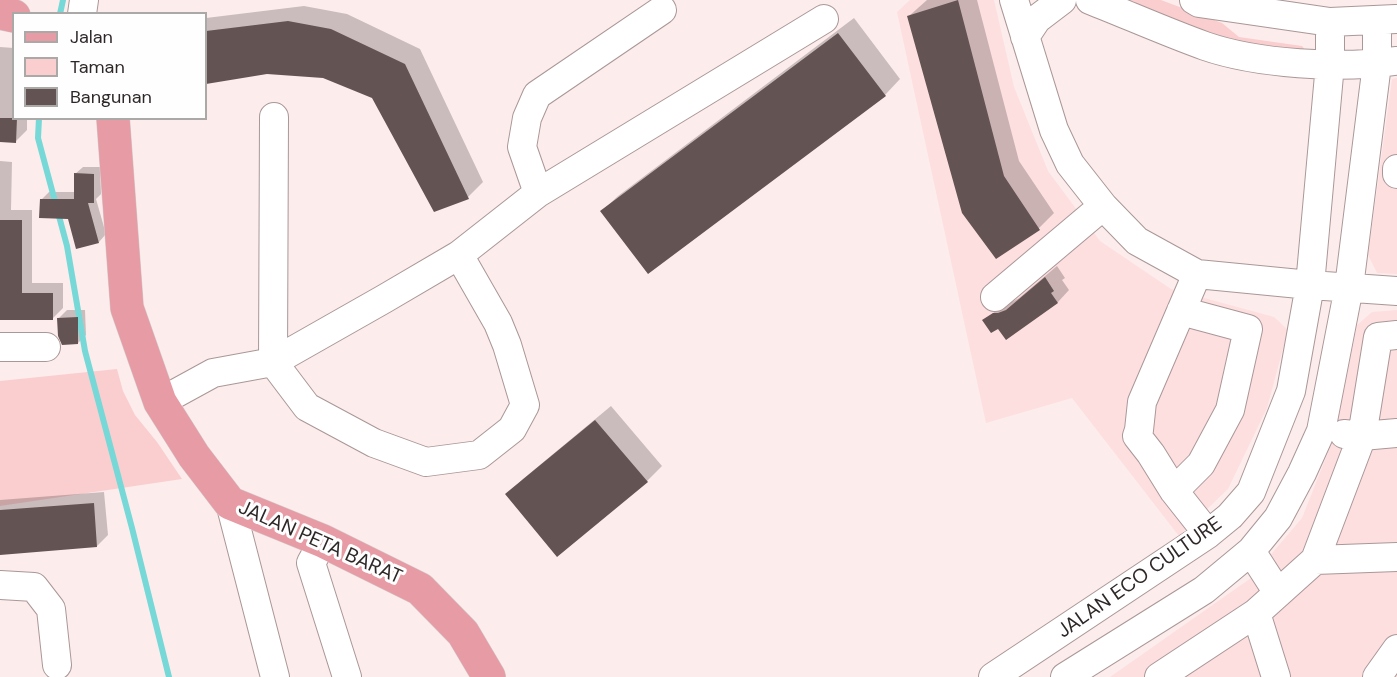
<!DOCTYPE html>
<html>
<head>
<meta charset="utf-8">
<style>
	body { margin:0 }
	#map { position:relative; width:1397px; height:677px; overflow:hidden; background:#fdecec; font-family:"DM Sans",sans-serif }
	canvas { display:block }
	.legend { position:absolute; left:12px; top:12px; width:195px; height:108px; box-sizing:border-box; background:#fefefe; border:2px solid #aba8a8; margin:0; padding:8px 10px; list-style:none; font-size:18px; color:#2e2727 }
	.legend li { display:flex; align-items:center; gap:12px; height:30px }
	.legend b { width:30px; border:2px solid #aba8a8 }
</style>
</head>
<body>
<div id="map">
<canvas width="1397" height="677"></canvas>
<ul class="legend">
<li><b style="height:8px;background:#e79ba4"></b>Jalan</li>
<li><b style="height:16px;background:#facecf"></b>Taman</li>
<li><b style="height:16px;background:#645353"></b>Bangunan</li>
</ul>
</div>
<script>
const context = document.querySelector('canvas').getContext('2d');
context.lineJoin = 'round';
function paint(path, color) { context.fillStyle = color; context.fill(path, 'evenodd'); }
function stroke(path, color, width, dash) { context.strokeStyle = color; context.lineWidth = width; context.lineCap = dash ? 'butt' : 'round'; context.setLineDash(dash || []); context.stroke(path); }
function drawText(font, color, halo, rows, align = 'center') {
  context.font = font + ' "DM Sans",sans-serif'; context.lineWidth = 6; context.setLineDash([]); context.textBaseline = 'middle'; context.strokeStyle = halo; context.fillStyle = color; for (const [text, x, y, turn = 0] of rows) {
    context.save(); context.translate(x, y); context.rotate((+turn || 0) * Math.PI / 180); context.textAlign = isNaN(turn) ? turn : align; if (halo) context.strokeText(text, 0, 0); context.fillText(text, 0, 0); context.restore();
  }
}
paint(new Path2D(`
	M 910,0 L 994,0 L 1014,87 L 1048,171 L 1100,241 L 1171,289 L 1274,317 L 1288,330 L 1267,408 L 1228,489 L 1179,536 L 1072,398 L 986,423 L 897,12 Z
	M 1397,78 L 1397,274 L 1377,273 L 1368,255 L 1392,79 Z
	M 1397,310 L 1397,677 L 1110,677 L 1251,578 L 1302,518 L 1335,435 L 1357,325 L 1372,312 Z`), '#fddfe0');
paint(new Path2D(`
	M 1109,0 L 1161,0 L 1222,23 L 1239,37 L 1302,46 L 1308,53 L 1239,46 Z
	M 117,369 L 123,391 L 135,415 L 157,442 L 182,479 L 0,506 L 0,381 Z`), '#facecf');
paint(new Path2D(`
	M 927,0 L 977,0 L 1019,161 L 1054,213 L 1039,228 L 996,257 L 909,16 Z
	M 304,6 L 347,14 L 420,49 L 483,182 L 468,197 L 373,97 L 323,77 L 267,73 L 206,82 L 206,18 Z
	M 854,18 L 900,79 L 885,95 L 648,272 L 602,211 L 618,196 Z
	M 0,47 L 14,48 L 14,118 L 74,118 L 72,120 L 27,119 L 27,130 L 16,141 L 0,140 Z
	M 0,161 L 12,162 L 11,210 L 32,210 L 32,283 L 63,283 L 63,308 L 52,319 L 0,319 Z
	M 83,167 L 100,167 L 101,194 L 96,199 L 106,234 L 99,242 L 69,218 L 42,199 L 49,192 L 76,192 L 75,174 Z
	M 1057,266 L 1065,278 L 1062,280 L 1069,290 L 1058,302 L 1006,338 L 998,326 L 984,321 L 1006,302 L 1012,302 L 1019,298 Z
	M 67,310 L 85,310 L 86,335 L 78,343 L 59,318 Z
	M 611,406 L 662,466 L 647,481 L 507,495 L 523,479 Z
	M 104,492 L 108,535 L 97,546 L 0,554 L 0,500 Z`), '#0003');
stroke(new Path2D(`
	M 60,14 L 63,0
	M 39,118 L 38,138 L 67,246 L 85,351 L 132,528 L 169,677`), '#76d8d7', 6);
paint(new Path2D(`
	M 958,0 L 1004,176 L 1040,230 L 996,259 L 962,213 L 907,16 Z
	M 288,21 L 331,29 L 405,64 L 469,199 L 434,212 L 372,98 L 323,78 L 267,74 L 206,84 L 206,31 Z
	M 838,33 L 886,96 L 648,274 L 600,211 Z
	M 0,118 L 17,118 L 16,143 L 0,142 Z
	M 74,173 L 94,174 L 94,203 L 88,203 L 99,243 L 76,249 L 68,219 L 39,218 L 40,199 L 74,199 Z
	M 0,220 L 22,220 L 22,293 L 53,293 L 53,320 L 0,320 Z
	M 1045,277 L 1054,291 L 1051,293 L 1058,303 L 1006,340 L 998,329 L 991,333 L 982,320 L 993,313 L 998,313 L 1006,310 Z
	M 78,317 L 78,344 L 62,345 L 58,336 L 57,318 Z
	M 595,420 L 648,482 L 557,557 L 505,494 Z
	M 94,503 L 97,547 L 0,555 L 0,510 Z`), '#645353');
const minor = new Path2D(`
	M 1014,0 L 1054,130 L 1070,164 L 1103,206 L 1137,241 L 1197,274 L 1310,285 L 1397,291
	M 1090,0 C 1128,15 1166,32 1205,46 C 1257,64 1340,69 1395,61
	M 1194,0 L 1199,3 L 1330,22 L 1396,19
	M 82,14 L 84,0
	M 1025,37 L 1037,19 L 1062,0
	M 274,117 L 273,362 L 307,407 L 374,443 L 426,462 L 479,455 L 512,429 L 525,405 L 507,345 L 498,323 L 459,255
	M 1397,169 L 1397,174
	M 538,193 L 522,147 L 527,118 L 537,95 L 662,10
	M 1197,274 L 1142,402 L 1139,430 L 1137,436 L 1151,454 L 1174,491 L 1208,534
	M 995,297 L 1103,206
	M 0,347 L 46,347
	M 160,402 L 213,373 L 273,362 L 384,299 L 459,255 L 538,193 L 824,19
	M 1344,434 L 1362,436 L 1397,433
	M 1174,491 L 1201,464 L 1230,410 L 1248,329 L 1181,311
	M 230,503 L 275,677
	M 323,541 L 311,563 L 347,677
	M 1251,551 L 1278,593
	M 1315,560 L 1362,436 L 1378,337 L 1397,335
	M 0,585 L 34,587 L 51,609 L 57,665
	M 1256,613 L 1276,677
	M 993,677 L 1208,534 L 1230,516 L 1251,492 L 1291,391 L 1310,285 L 1330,64 L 1330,22
	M 1065,677 L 1204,590 L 1251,551 L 1278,518 L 1302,473 L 1321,431 L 1349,287 L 1377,64 L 1377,21
	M 1159,677 L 1256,613 L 1315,560 L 1397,557
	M 1377,677 L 1397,649`);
const major = new Path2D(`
	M 0,13 L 14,16
	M 113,118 L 127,308 L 160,402 L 194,456 L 230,503 L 323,541 L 420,589 L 463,633 L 489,677`);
stroke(minor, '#aa9797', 30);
stroke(major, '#d1cfcf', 34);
stroke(minor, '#fff', 28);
stroke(major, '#e79ba4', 33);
drawText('20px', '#2e2727', '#fefefe', [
	["JALAN PETA BARAT",320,543,24],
	["JALAN ECO CULTURE",1140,578,-35]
]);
</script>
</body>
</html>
